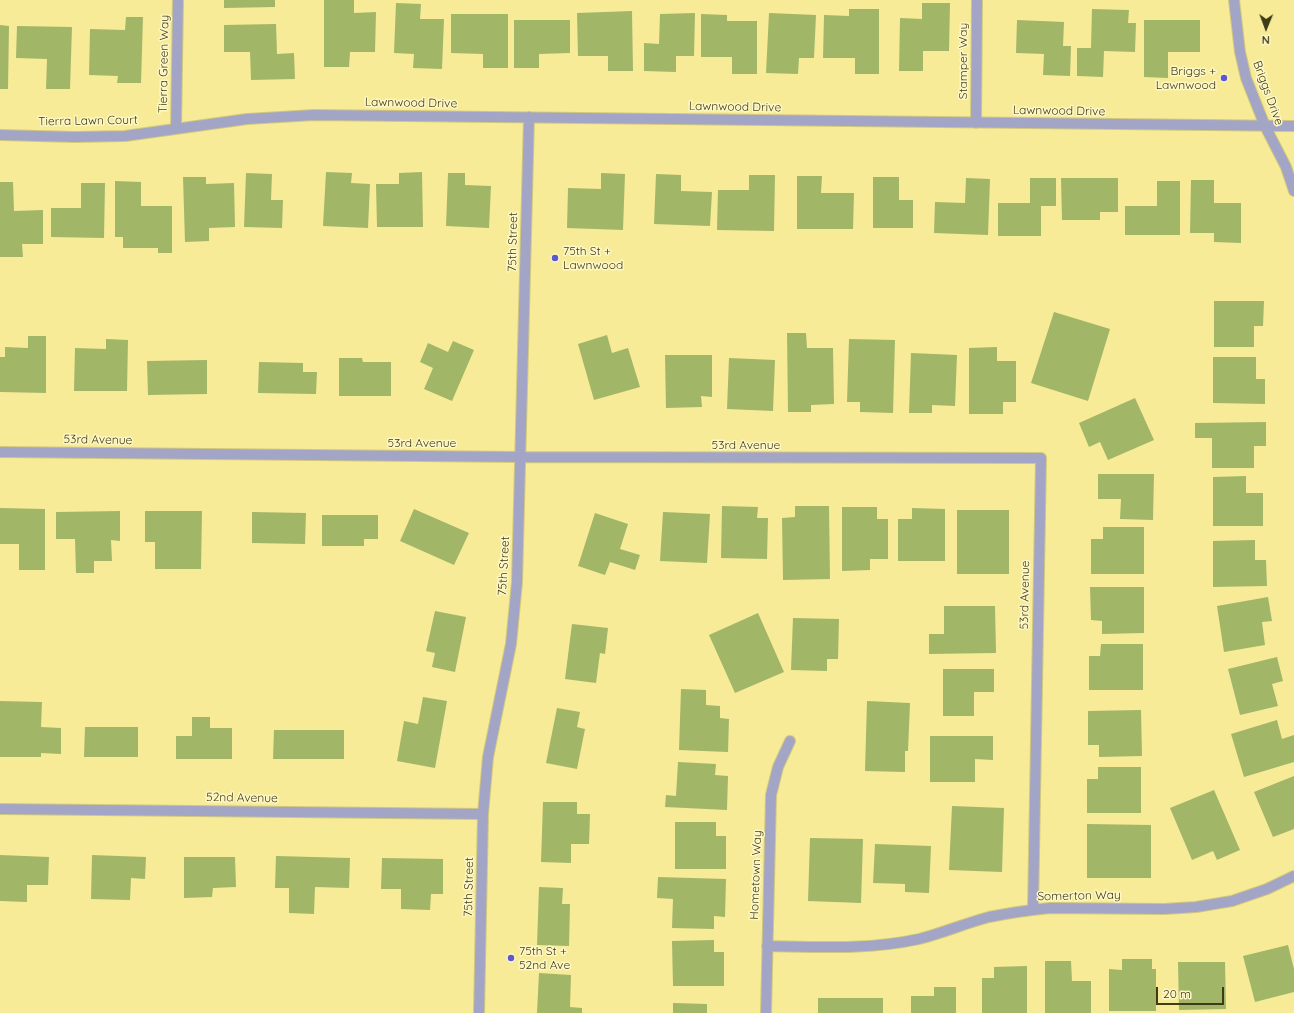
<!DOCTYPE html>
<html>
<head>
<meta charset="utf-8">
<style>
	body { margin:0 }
	#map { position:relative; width:1294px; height:1013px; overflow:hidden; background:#f7eb97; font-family:Quicksand,sans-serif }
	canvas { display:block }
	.north { position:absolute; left:1246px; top:8px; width:40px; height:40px; -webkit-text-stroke:3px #fef8c7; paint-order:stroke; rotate:181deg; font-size:11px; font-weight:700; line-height:16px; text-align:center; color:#3f3a18 }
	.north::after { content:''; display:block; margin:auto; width:14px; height:18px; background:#3f3a18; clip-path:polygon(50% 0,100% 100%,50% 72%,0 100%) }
	.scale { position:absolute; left:1156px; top:987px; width:68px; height:18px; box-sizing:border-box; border:2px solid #3f3a18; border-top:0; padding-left:5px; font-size:12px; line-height:14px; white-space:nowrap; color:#3f3a18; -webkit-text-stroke:3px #fef8c7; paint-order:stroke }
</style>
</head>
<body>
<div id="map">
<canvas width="1294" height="1013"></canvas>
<div class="north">N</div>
<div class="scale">20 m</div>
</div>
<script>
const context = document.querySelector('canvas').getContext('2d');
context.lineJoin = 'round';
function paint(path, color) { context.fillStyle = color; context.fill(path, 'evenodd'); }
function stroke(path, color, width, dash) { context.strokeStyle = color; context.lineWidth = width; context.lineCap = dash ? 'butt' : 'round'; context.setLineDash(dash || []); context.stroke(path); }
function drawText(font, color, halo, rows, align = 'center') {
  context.font = font + ' Quicksand,sans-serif'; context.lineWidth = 3; context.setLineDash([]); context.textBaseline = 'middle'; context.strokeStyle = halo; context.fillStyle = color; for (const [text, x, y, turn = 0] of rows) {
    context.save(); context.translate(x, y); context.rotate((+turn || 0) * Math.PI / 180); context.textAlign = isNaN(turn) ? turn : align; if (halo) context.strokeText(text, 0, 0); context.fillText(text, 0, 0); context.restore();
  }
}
paint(new Path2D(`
	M 224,0 L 275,0 L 275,7 L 224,8 Z
	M 324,0 L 354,0 L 354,13 L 376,12 L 375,52 L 350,52 L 349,67 L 324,67 Z
	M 396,3 L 421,4 L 420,19 L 444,19 L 442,69 L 413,68 L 414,54 L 394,53 Z
	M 922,3 L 950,3 L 949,51 L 923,51 L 923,71 L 899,71 L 900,18 L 922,19 Z
	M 849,9 L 879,9 L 879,74 L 855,74 L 855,58 L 823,58 L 824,15 L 849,16 Z
	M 1092,9 L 1129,10 L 1128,23 L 1136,23 L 1135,52 L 1104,51 L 1103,77 L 1077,76 L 1077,48 L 1091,48 Z
	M 632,11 L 633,71 L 608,71 L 608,56 L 578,56 L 577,13 Z
	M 695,13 L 694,56 L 676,56 L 676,72 L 644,71 L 644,43 L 659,44 L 660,14 Z
	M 769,13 L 816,15 L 814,58 L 799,58 L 798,74 L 766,73 Z
	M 451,14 L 508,14 L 508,68 L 483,68 L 483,54 L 451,53 Z
	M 701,14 L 727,15 L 727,21 L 757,21 L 757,74 L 732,74 L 732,57 L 701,57 Z
	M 126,17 L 143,17 L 141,83 L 117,83 L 118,76 L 89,75 L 90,29 L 125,30 Z
	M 514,20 L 570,20 L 570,53 L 539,54 L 539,68 L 514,68 Z
	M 1017,20 L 1064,22 L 1063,46 L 1071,46 L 1070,76 L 1043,75 L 1044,54 L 1016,53 Z
	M 1144,20 L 1200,20 L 1200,52 L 1168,52 L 1168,78 L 1144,77 Z
	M 276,24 L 277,54 L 294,53 L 295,79 L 251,80 L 250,52 L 224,52 L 224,25 Z
	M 0,25 L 9,26 L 8,89 L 0,89 Z
	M 17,26 L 72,27 L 70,89 L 46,89 L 47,59 L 16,58 Z
	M 326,172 L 352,173 L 351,183 L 370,184 L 368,228 L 323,226 Z
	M 422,172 L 423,227 L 377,227 L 376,184 L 399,184 L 399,173 Z
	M 246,173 L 272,174 L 271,200 L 283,200 L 282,228 L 244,227 Z
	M 448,173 L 465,173 L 465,185 L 491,186 L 489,228 L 446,226 Z
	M 601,173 L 625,174 L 623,230 L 567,228 L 568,188 L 601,189 Z
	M 656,174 L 681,175 L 681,191 L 712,192 L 710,226 L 654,224 Z
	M 749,175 L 775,175 L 774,231 L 717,230 L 718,190 L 749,190 Z
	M 797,176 L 822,176 L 821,193 L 854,193 L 853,229 L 797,229 Z
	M 183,177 L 206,177 L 206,184 L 234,183 L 235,227 L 209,228 L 209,241 L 185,242 Z
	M 873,177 L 899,177 L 899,200 L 913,200 L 913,228 L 873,228 Z
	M 966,178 L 990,179 L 988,235 L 934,233 L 935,202 L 965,203 Z
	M 1030,178 L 1056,178 L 1056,206 L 1041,206 L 1041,236 L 998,236 L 998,203 L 1030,203 Z
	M 1061,178 L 1118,178 L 1118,212 L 1100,212 L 1100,220 L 1062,220 Z
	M 1191,180 L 1214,180 L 1214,203 L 1241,203 L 1241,243 L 1214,242 L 1214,233 L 1190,233 Z
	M 115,181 L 141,182 L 141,206 L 172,206 L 172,253 L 158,253 L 158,248 L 123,248 L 123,237 L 115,237 Z
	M 1157,181 L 1180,181 L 1180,235 L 1125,235 L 1125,206 L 1157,206 Z
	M 0,182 L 13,182 L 14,211 L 43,210 L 43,244 L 22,244 L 23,257 L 0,257 Z
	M 81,183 L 105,183 L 104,238 L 51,237 L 51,208 L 81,208 Z
	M 1214,301 L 1264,301 L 1263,326 L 1254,326 L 1254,347 L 1214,347 Z
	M 1054,312 L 1110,329 L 1088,401 L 1031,383 Z
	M 787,333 L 806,333 L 807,348 L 833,348 L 834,404 L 811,405 L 811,412 L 788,412 Z
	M 607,335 L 612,353 L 628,348 L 640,387 L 594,400 L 578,344 Z
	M 28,336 L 46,336 L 46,393 L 0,392 L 0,357 L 5,357 L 5,347 L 28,348 Z
	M 106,339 L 128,340 L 127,391 L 74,391 L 75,348 L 106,349 Z
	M 849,339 L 895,340 L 893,413 L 860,412 L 860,402 L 847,402 Z
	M 453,341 L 474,350 L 452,401 L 424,389 L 433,368 L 420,362 L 428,343 L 448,352 Z
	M 997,347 L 997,361 L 1016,361 L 1016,402 L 1003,402 L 1003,414 L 969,414 L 969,348 Z
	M 911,353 L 957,355 L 955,406 L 932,405 L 932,413 L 909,413 Z
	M 665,355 L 712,355 L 712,397 L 701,396 L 702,407 L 666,408 Z
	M 1213,357 L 1256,357 L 1256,379 L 1265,379 L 1265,404 L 1213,403 Z
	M 339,358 L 362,358 L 363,362 L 391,362 L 391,396 L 339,396 Z
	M 729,358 L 775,360 L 773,411 L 727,409 Z
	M 207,360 L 207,394 L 148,395 L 147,361 Z
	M 259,362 L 303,363 L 303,372 L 317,372 L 316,394 L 258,393 Z
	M 1135,398 L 1154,440 L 1108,460 L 1100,442 L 1089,447 L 1079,423 Z
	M 1266,422 L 1266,446 L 1254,446 L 1254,468 L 1212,468 L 1212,438 L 1195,438 L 1195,423 Z
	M 1098,474 L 1154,474 L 1153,520 L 1120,519 L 1121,499 L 1098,499 Z
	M 1246,476 L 1246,493 L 1263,493 L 1263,526 L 1213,526 L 1213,477 Z
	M 722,506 L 758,507 L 757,518 L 768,518 L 767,559 L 721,558 Z
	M 795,506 L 829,506 L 830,579 L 783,580 L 782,518 L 795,517 Z
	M 842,507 L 877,507 L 877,519 L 888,519 L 888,559 L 870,559 L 870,570 L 842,571 Z
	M 0,508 L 45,509 L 45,570 L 19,570 L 19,544 L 0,544 Z
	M 912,508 L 945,509 L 945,561 L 898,561 L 898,519 L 912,519 Z
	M 414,509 L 469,533 L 454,565 L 400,541 Z
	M 957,510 L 1009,510 L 1009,574 L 957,574 Z
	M 120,511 L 120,541 L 111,540 L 112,561 L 94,561 L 94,573 L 76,573 L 75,539 L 56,539 L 56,512 Z
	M 145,511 L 202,511 L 201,569 L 155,569 L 155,542 L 145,542 Z
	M 252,512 L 306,513 L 305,544 L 252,543 Z
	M 663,512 L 710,514 L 707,563 L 660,561 Z
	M 595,513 L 628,524 L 620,549 L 640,555 L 635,570 L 610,562 L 605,575 L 578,566 Z
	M 322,515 L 378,515 L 378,539 L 364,539 L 364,546 L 322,546 Z
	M 1103,527 L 1144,527 L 1144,574 L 1091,574 L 1091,539 L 1103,539 Z
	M 1255,540 L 1255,560 L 1266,560 L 1267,586 L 1213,587 L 1213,541 Z
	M 1090,587 L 1144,587 L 1144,633 L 1102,634 L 1102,621 L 1091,620 Z
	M 1268,597 L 1272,621 L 1262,622 L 1265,645 L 1224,652 L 1217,606 Z
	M 944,606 L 995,606 L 996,653 L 929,654 L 929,634 L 944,634 Z
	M 435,611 L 466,617 L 455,672 L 432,667 L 435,653 L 426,651 Z
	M 758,613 L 784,672 L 735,693 L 709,635 Z
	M 793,618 L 839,619 L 838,659 L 827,659 L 827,671 L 791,670 Z
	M 572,624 L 608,628 L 605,654 L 600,653 L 596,683 L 565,679 Z
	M 1101,644 L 1143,644 L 1143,690 L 1089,690 L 1089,656 L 1100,656 Z
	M 1277,657 L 1283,681 L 1272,684 L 1278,706 L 1240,715 L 1228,669 Z
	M 943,669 L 994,669 L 994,692 L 974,692 L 974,716 L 943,716 Z
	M 681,689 L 706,690 L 706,705 L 720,706 L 720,718 L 729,719 L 728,752 L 679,750 Z
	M 423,697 L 447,701 L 435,768 L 397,761 L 404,721 L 418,724 Z
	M 0,701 L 42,702 L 41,727 L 61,728 L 61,754 L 41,753 L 41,757 L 0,757 Z
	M 867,701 L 910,703 L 908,751 L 905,751 L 905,772 L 865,771 Z
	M 557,708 L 580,712 L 577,727 L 585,729 L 577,769 L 546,763 Z
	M 1141,710 L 1142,756 L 1099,757 L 1099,745 L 1088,745 L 1088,711 Z
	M 192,717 L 210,717 L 210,728 L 232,728 L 232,759 L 176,759 L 176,736 L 192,736 Z
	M 1277,720 L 1282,739 L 1294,735 L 1294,762 L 1244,777 L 1231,734 Z
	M 85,727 L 138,727 L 138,757 L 84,757 Z
	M 274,730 L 344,730 L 344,759 L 273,759 Z
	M 930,736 L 993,736 L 993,760 L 975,759 L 975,782 L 930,782 Z
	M 678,762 L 716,764 L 715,775 L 728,776 L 727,810 L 665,807 L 666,795 L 676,796 Z
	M 1098,767 L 1141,767 L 1141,813 L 1087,813 L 1087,779 L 1098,779 Z
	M 1294,776 L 1294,829 L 1273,837 L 1254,792 Z
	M 1214,790 L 1240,850 L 1217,860 L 1213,851 L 1192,860 L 1170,808 Z
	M 543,802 L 577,802 L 577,814 L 590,814 L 589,844 L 571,844 L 571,863 L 541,862 Z
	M 952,806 L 1004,808 L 1002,872 L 949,870 Z
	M 675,822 L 716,822 L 716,836 L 726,836 L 726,869 L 675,869 Z
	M 1087,824 L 1151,825 L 1151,878 L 1087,878 Z
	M 810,838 L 863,839 L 861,903 L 808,901 Z
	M 875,844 L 931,846 L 929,893 L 905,892 L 905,884 L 873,883 Z
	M 0,855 L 49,857 L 48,885 L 27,885 L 27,902 L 0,901 Z
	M 92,855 L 146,857 L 145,879 L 131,878 L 130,900 L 91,899 Z
	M 276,856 L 350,858 L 349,888 L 315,887 L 314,914 L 289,913 L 289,888 L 275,888 Z
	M 184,857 L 235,857 L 236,887 L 213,888 L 212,897 L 184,898 Z
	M 382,858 L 443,859 L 443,894 L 431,894 L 430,910 L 401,909 L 401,889 L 381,889 Z
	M 658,877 L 726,879 L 725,917 L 714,916 L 714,929 L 672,928 L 673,899 L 657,898 Z
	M 539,887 L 563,888 L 562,904 L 570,904 L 569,946 L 537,945 Z
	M 714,940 L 714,952 L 724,952 L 724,986 L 673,986 L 672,941 Z
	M 1288,945 L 1294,969 L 1294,992 L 1255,1002 L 1243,956 Z
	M 1122,959 L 1152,959 L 1152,969 L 1156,969 L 1156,1011 L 1109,1011 L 1109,969 L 1122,970 Z
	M 1045,961 L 1071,961 L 1072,981 L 1091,981 L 1091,1013 L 1045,1013 Z
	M 1178,962 L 1225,962 L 1226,1009 L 1179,1010 Z
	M 1027,966 L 1027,1013 L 982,1013 L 982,978 L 994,978 L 994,967 Z
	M 539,973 L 571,975 L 570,1007 L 582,1008 L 582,1013 L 537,1013 Z
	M 934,987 L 956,987 L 956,1013 L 911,1013 L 911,996 L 934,996 Z
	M 818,998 L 883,998 L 883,1013 L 818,1013 Z
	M 673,1003 L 707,1004 L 707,1013 L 673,1013 Z`), '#a2b668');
const minor = new Path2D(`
	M 1234,0 L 1240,52 L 1246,78 L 1265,126 L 1286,167 L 1294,191
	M 976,123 L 977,0
	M 176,129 L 178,0
	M 0,135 L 75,137 L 125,136 L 247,119 L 314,115 L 1294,126
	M 0,452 L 521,457 L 1041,458 L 1033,910
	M 0,809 L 483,814
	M 767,946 C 818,947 869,950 919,939 C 943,933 966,923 989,917 C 1009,913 1030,910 1050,908 L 1164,909 L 1196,907 L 1232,901 L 1267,889 L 1294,876
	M 479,1013 L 483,814 L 488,757 L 511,644 L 517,582 L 529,117
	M 766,1013 L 771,795 L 778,767 L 790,741`);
stroke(minor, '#d2c87e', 12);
stroke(minor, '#a2a5c6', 10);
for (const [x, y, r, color] of [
	[1224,78,4,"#5e57cf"],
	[555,258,4,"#5e57cf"],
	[511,958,4,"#5e57cf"]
]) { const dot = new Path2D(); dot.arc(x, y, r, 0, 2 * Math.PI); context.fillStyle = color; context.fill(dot); stroke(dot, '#fef8c7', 1.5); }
drawText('12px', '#3f3a18', '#fef8c7', [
	["Stamper Way",963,61,-90],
	["Tierra Green Way",164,64,-89],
	["Briggs Drive",1268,93,70],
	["Lawnwood Drive",411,103,1],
	["Lawnwood Drive",735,107,1],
	["Lawnwood Drive",1059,111,1],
	["Tierra Lawn Court",88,121,-1],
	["75th Street",513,242,-89],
	["53rd Avenue",98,440,1],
	["53rd Avenue",422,443],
	["53rd Avenue",746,445],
	["75th Street",504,566,-87],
	["53rd Avenue",1025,595,-89],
	["52nd Avenue",242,798,1],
	["Hometown Way",756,875,-88],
	["75th Street",469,887,-89],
	["Somerton Way",1079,896,-1]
]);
drawText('12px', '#3f3a18', '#fef8c7', [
	["Briggs +",1216,71,"right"],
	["Lawnwood",1216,85,"right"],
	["75th St +",563,251],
	["Lawnwood",563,265],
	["75th St +",519,951],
	["52nd Ave",519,965]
], 'left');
</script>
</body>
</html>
